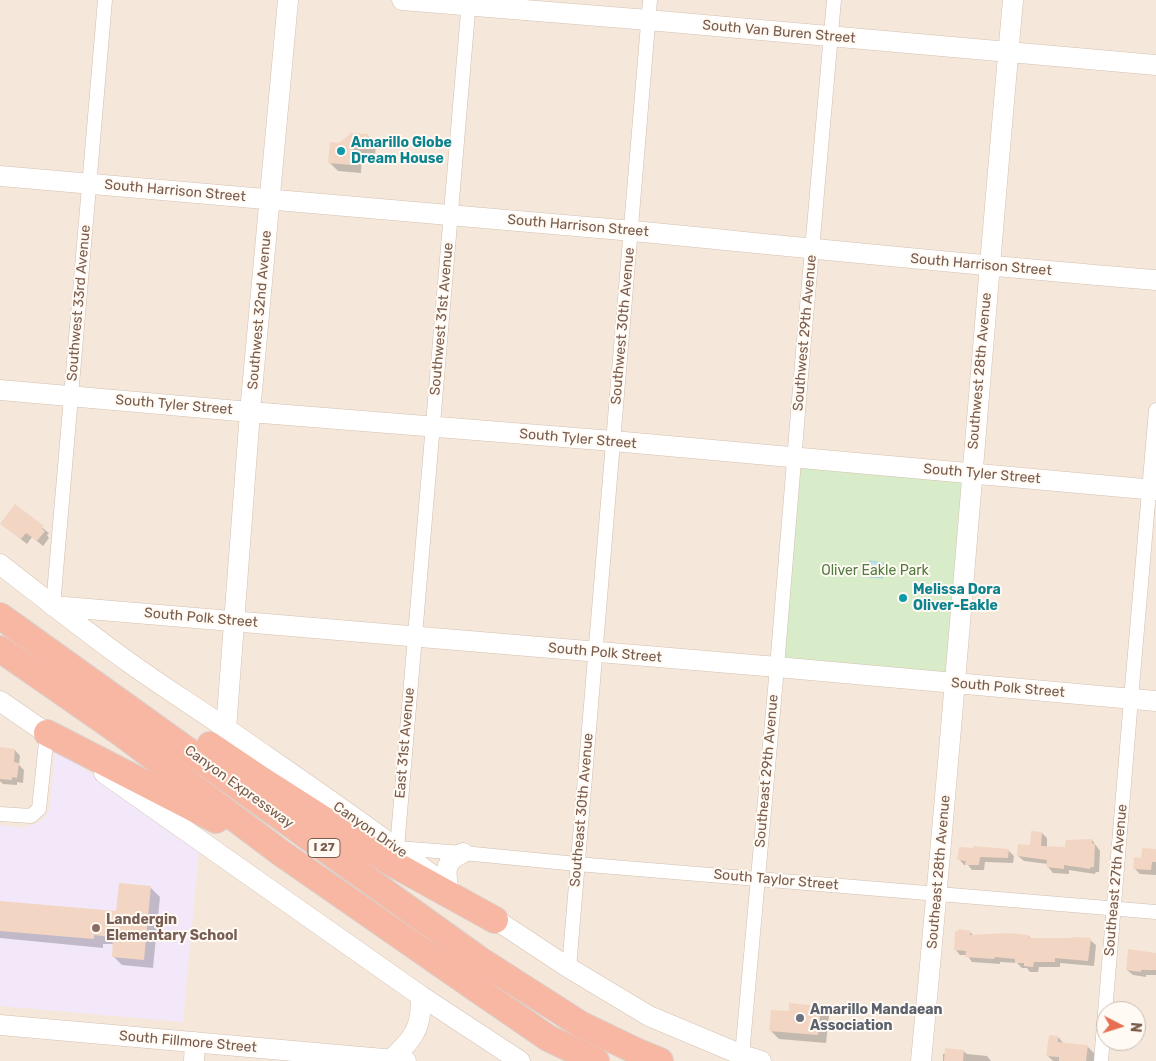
<!DOCTYPE html>
<html>
<head>
<meta charset="utf-8">
<style>
	body { margin:0 }
	#map { position:relative; width:1156px; height:1061px; overflow:hidden; background:#fdf6ec; font-family:Rubik,sans-serif }
	canvas { display:block }
	.north { position:absolute; left:1096px; top:1001px; width:50px; height:50px; box-sizing:border-box; background:#fffaf3; border:1px solid #cabbb1; border-radius:50%; rotate:95deg; font-size:14px; font-weight:700; line-height:20px; text-align:center; color:#7a5c4d }
	.north::after { content:''; display:block; margin:auto; width:18px; height:22px; background:#e76f51; clip-path:polygon(50% 0,100% 100%,50% 72%,0 100%) }
</style>
</head>
<body>
<div id="map">
<canvas width="1156" height="1061"></canvas>
<div class="north">N</div>
</div>
<script>
const context = document.querySelector('canvas').getContext('2d');
context.lineJoin = 'round';
function paint(path, color) { context.fillStyle = color; context.fill(path, 'evenodd'); }
function stroke(path, color, width, dash) { context.strokeStyle = color; context.lineWidth = width; context.lineCap = dash ? 'butt' : 'round'; context.setLineDash(dash || []); context.stroke(path); }
function drawText(font, color, halo, rows, align = 'center') {
  context.font = font + ' Rubik,sans-serif'; context.lineWidth = 4; context.setLineDash([]); context.textBaseline = 'middle'; context.strokeStyle = halo; context.fillStyle = color; for (const [text, x, y, turn = 0] of rows) {
    context.save(); context.translate(x, y); context.rotate((+turn || 0) * Math.PI / 180); context.textAlign = isNaN(turn) ? turn : align; if (halo) context.strokeText(text, 0, 0); context.fillText(text, 0, 0); context.restore();
  }
}
paint(new Path2D(`
	M 0,0 L 1156,0 L 1156,1061 L 0,1061 ZM 1106,1011 L 1136,1011 L 1136,1041 L 1106,1041 Z`), '#f5e8da');
paint(new Path2D(`
	M 55,748 L 199,851 L 183,1022 L 0,1006 L 0,825 L 23,828 L 39,822 L 44,818 L 48,812 L 50,805 Z`), '#f3e8fa');
paint(new Path2D(`
	M 801,466 L 966,480 L 949,674 L 784,661 Z`), '#d8ecc9');
const water = new Path2D(`
	M 870,561 L 884,563 L 883,578 L 869,577 Z`);
paint(water, '#bfe3e8');
stroke(water, '#a5d3da', 1);
paint(new Path2D(`
	M 367,135 L 376,144 L 375,155 L 362,154 L 361,173 L 338,171 L 329,162 L 340,144 Z
	M 15,506 L 49,533 L 47,535 L 49,538 L 43,546 L 32,537 L 27,544 L 8,529 Z
	M 0,749 L 15,750 L 20,756 L 19,765 L 24,770 L 23,783 L 17,782 L 17,785 L 3,784 L 0,781 Z
	M 1042,833 L 1047,838 L 1047,848 L 1066,849 L 1092,840 L 1100,851 L 1099,872 L 1096,872 L 1095,874 L 1069,870 L 1069,874 L 1053,873 L 1048,867 L 1048,864 L 1024,861 L 1018,856 L 1031,846 Z
	M 1008,850 L 1014,856 L 1013,863 L 985,862 L 984,870 L 972,870 L 968,865 L 964,865 L 959,859 Z
	M 1156,850 L 1156,875 L 1140,874 L 1134,868 L 1142,859 Z
	M 150,887 L 160,897 L 153,968 L 122,965 L 113,956 L 114,944 L 103,944 L 103,948 L 0,938 L 0,902 L 117,913 Z
	M 970,932 L 974,936 L 1029,936 L 1031,939 L 1090,940 L 1096,945 L 1094,966 L 1060,963 L 1060,967 L 1039,967 L 1038,972 L 1030,972 L 1027,968 L 1022,968 L 1017,963 L 1000,962 L 1000,964 L 972,962 L 967,955 L 960,955 L 955,949 Z
	M 1156,954 L 1156,975 L 1146,975 L 1146,977 L 1133,975 L 1127,970 Z
	M 820,1008 L 829,1016 L 826,1043 L 779,1039 L 770,1030 Z
	M 1058,1037 L 1064,1044 L 1087,1046 L 1099,1058 L 1099,1061 L 1053,1061 L 1048,1056 Z
	M 963,1051 L 967,1054 L 987,1056 L 991,1061 L 943,1061 L 943,1054 Z`), '#0003');
paint(new Path2D(`
	M 349,133 L 368,134 L 367,147 L 353,146 L 352,165 L 328,163 L 330,142 L 339,143 L 349,135 Z
	M 15,504 L 44,526 L 42,529 L 45,531 L 37,541 L 26,533 L 21,539 L 0,524 Z
	M 0,747 L 15,749 L 14,762 L 19,763 L 17,778 L 12,777 L 12,780 L 0,779 Z
	M 1031,831 L 1042,832 L 1041,846 L 1065,847 L 1066,840 L 1092,839 L 1092,843 L 1095,844 L 1094,867 L 1091,867 L 1090,869 L 1064,865 L 1064,869 L 1046,867 L 1047,860 L 1017,856 L 1018,844 L 1030,845 Z
	M 973,846 L 1009,849 L 1008,858 L 980,857 L 979,865 L 965,865 L 966,861 L 957,860 L 959,847 L 973,848 Z
	M 1142,848 L 1156,849 L 1156,862 L 1152,862 L 1151,870 L 1133,869 L 1134,857 L 1141,858 Z
	M 119,883 L 151,886 L 144,960 L 112,957 L 113,937 L 94,935 L 94,939 L 0,931 L 0,901 L 116,911 Z
	M 958,929 L 971,931 L 970,935 L 1008,933 L 1029,935 L 1029,938 L 1071,938 L 1072,937 L 1091,938 L 1088,961 L 1055,958 L 1055,962 L 1034,962 L 1033,967 L 1024,966 L 1024,963 L 1015,963 L 1015,959 L 995,957 L 994,959 L 965,957 L 966,951 L 954,950 L 955,931 L 958,931 Z
	M 1128,949 L 1156,953 L 1156,970 L 1141,970 L 1141,972 L 1126,970 Z
	M 789,1003 L 821,1006 L 818,1035 L 769,1031 L 771,1010 L 789,1011 Z
	M 1049,1035 L 1058,1036 L 1058,1042 L 1088,1045 L 1086,1061 L 1059,1061 L 1059,1057 L 1046,1056 Z
	M 945,1048 L 964,1050 L 963,1061 L 944,1061 Z`), '#f3d5c3');
const street = new Path2D(`
	M 469,0 L 397,848 L 463,853 L 577,864 L 1156,912
	M 53,606 L 105,0
	M 0,814 L 31,816 L 39,809 L 47,733
	M 569,968 L 650,0
	M 742,1055 L 777,667 L 803,352 L 834,0
	M 1101,1061 L 1131,699 L 1156,410`);
const secondary = new Path2D(`
	M 402,0 L 648,20 L 1156,65
	M 0,176 C 211,193 422,211 633,231 C 808,248 982,266 1156,280
	M 0,390 L 250,412 L 613,441 L 1156,490
	M 0,564 C 42,597 84,630 127,661 C 160,685 194,706 227,729 C 296,777 366,824 432,875
	M 53,606 L 777,667 L 1156,701
	M 0,701 L 58,741
	M 226,729 L 250,412 L 288,0
	M 104,773 L 421,996 L 520,1061
	M 448,887 C 445,870 445,860 463,853
	M 484,912 L 569,968 L 649,1016 L 742,1055 L 761,1061
	M 0,1025 L 406,1061
	M 391,1060 C 401,1049 414,1039 418,1024 C 421,1015 421,1005 421,996
	M 194,1061 L 195,1042
	M 921,1061 C 955,708 981,354 1013,0`);
const highway = new Path2D(`
	M 0,616 L 480,960 L 580,1024 L 638,1052 L 660,1061
	M 0,649 L 121,733 L 281,853 L 468,983 L 548,1038 L 596,1061
	M 47,733 L 216,820
	M 210,745 L 262,780 L 390,862 L 495,920`);
stroke(street, '#d1beb0', 15);
stroke(secondary, '#d6c0b0', 21);
stroke(highway, '#dad1cd', 28);
stroke(street, '#fff', 14);
stroke(secondary, '#fff', 20);
stroke(highway, '#f7b7a3', 26);
for (const [x, y, r, color] of [
	[341,151,5,"#0f9aa8"],
	[903,598,5,"#0f9aa8"],
	[96,928,5,"#8d6e63"],
	[800,1018,5,"#6b7280"]
]) { const dot = new Path2D(); dot.arc(x, y, r, 0, 2 * Math.PI); context.fillStyle = color; context.fill(dot); stroke(dot, '#fffaf3', 2); }
for (const [x, y, w] of [
	[324,848,32]
]) { const box = new Path2D(); box.roundRect(x - w / 2, y - 9.5, w, 19, 4); context.fillStyle = '#fffaf3'; context.fill(box); stroke(box, '#7a5c4d', 1); }
drawText('bold 12px', '#7a5c4d', null, [
	["I 27",324,848]
]);
drawText('14px', '#7a5c4d', '#fffaf3', [
	["South Van Buren Street",779,32,5],
	["South Harrison Street",175,191,5],
	["South Harrison Street",578,226,5],
	["South Harrison Street",981,265,5],
	["Southwest 33rd Avenue",79,303,-85],
	["Southwest 32nd Avenue",260,310,-85],
	["Southwest 31st Avenue",442,319,-85],
	["Southwest 30th Avenue",623,326,-85],
	["Southwest 29th Avenue",805,333,-85],
	["Southwest 28th Avenue",980,371,-85],
	["South Tyler Street",174,405,5],
	["South Tyler Street",578,439,5],
	["South Tyler Street",982,474,5],
	["South Polk Street",201,618,5],
	["South Polk Street",605,653,5],
	["South Polk Street",1008,688,5],
	["East 31st Avenue",405,743,-85],
	["Southeast 29th Avenue",767,771,-85],
	["Canyon Expressway",239,787,36],
	["Southeast 30th Avenue",582,810,-85],
	["Canyon Drive",370,830,35],
	["Southeast 28th Avenue",939,872,-85],
	["South Taylor Street",776,880,5],
	["Southeast 27th Avenue",1116,880,-85],
	["South Fillmore Street",188,1042,5]
]);
drawText('bold 14px', '#0d838f', '#fffaf3', [
	["Amarillo Globe",351,143],
	["Dream House",351,159],
	["Melissa Dora",913,590],
	["Oliver-Eakle",913,606]
], 'left');
drawText('14px', '#537a41', '#fffaf3', [
	["Oliver Eakle Park",875,571]
]);
drawText('bold 14px', '#785e54', '#fffaf3', [
	["Landergin",106,920],
	["Elementary School",106,936]
], 'left');
drawText('bold 14px', '#5b616d', '#fffaf3', [
	["Amarillo Mandaean",810,1010],
	["Association",810,1026]
], 'left');
</script>
</body>
</html>
